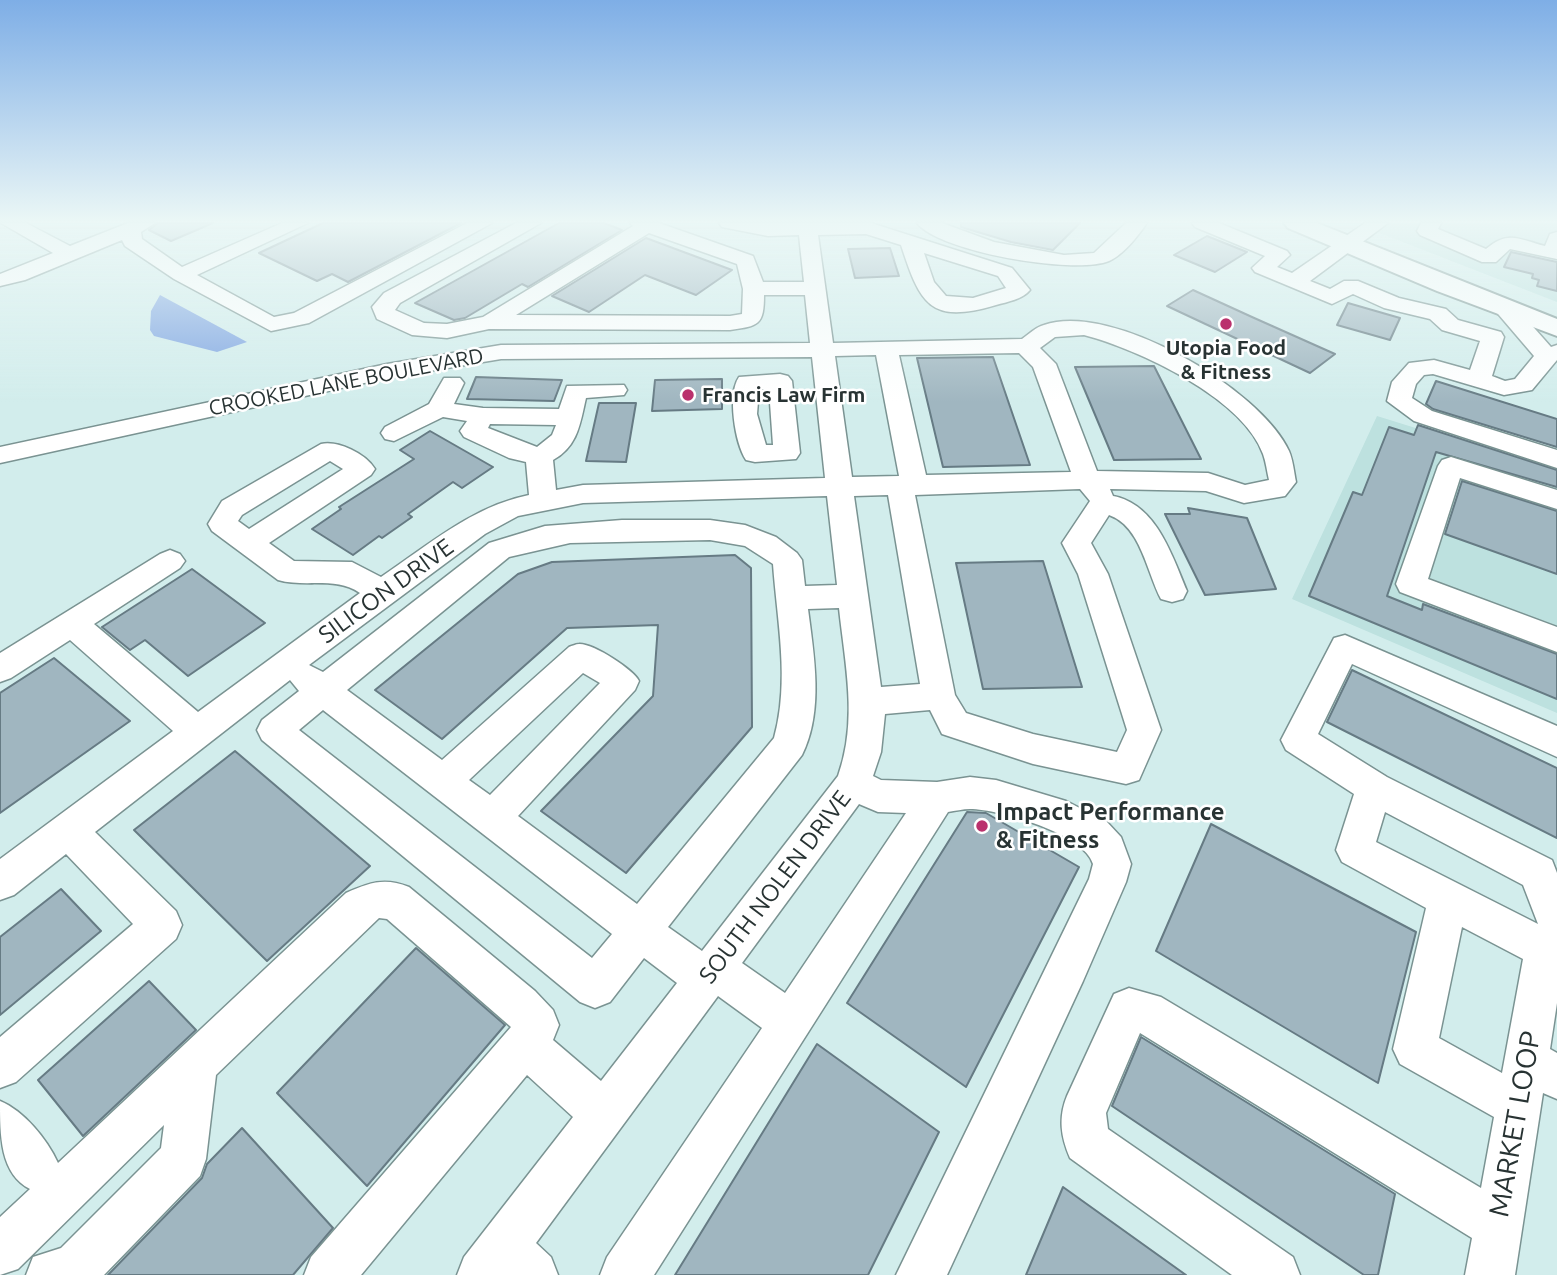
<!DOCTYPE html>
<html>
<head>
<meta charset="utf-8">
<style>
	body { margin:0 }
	canvas { display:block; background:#d2edec }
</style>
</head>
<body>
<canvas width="1557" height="1275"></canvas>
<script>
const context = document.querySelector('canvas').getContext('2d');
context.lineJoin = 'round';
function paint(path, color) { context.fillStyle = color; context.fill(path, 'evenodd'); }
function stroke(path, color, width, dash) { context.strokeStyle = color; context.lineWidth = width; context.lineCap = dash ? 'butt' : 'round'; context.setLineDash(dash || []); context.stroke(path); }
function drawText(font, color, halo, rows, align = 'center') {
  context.font = font + ' Ubuntu,sans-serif'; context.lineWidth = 5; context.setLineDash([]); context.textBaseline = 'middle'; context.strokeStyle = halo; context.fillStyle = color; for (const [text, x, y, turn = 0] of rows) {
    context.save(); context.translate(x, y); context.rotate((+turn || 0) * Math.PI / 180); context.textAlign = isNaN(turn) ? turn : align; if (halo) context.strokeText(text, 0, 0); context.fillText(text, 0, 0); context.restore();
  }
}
paint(new Path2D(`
	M 1357,223 L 1557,223 L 1557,302 L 1377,232 Z
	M 1377,416 L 1557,472 L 1557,713 L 1292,599 Z`), '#bde1df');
paint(new Path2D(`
	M 160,295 L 247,342 L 217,352 L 154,336 L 150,330 L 151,311 Z`), '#80a6e2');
const building = new Path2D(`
	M 158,223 L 213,223 L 171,241 L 149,230 Z
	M 323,223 L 461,223 L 348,282 L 332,274 L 317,281 L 259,253 Z
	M 559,223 L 604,223 L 622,230 L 528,287 L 522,284 L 465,318 L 454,320 L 415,303 Z
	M 961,223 L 1080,223 L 1053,250 L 1011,242 L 961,227 Z
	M 1207,236 L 1247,252 L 1215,272 L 1174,255 Z
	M 646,238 L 732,270 L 696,295 L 645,275 L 589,312 L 552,296 Z
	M 890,248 L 899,276 L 855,278 L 848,249 Z
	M 1511,252 L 1557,262 L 1557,291 L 1537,286 L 1539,280 L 1532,278 L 1533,274 L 1504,267 Z
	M 1193,290 L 1252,317 L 1335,354 L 1310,373 L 1167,306 Z
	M 1348,303 L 1400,318 L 1390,340 L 1337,325 Z
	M 993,357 L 1030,465 L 943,467 L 917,358 Z
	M 1154,366 L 1201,459 L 1114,460 L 1075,367 Z
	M 476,377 L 562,380 L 554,401 L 467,399 Z
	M 722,379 L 722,409 L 652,411 L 655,380 Z
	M 1436,381 L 1557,419 L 1557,447 L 1433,409 L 1426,404 Z
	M 599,403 L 636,403 L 626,462 L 586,461 Z
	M 1418,425 L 1557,470 L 1557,487 L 1436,452 L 1387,596 L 1422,610 L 1423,604 L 1557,654 L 1557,699 L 1309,596 L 1353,492 L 1362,495 L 1389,427 L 1414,435 Z
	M 430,431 L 493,467 L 462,488 L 453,482 L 408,514 L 412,517 L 382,538 L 379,536 L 353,555 L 312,529 L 341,509 L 339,507 L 414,459 L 400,450 Z
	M 1462,481 L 1557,511 L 1557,574 L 1445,534 Z
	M 1188,508 L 1247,518 L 1276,589 L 1205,595 L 1165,514 L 1190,514 Z
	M 735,555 L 751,568 L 752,727 L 626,873 L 541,811 L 653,696 L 658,625 L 567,628 L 442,739 L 375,690 L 518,574 L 552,562 Z
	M 1043,561 L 1082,687 L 983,689 L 956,563 Z
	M 192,569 L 265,623 L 188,676 L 145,640 L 130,650 L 102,627 Z
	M 54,658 L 130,721 L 0,813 L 0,693 Z
	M 1352,670 L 1557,768 L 1557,838 L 1327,722 Z
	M 235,751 L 370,866 L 267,961 L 134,830 Z
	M 967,812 L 986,813 L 1079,867 L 966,1087 L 847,1003 Z
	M 1211,824 L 1416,932 L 1378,1083 L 1156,951 Z
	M 61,889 L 101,931 L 0,1015 L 0,937 Z
	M 416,948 L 505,1025 L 367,1186 L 277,1093 Z
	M 149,981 L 196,1030 L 83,1136 L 38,1080 Z
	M 1141,1037 L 1395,1194 L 1378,1275 L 1364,1275 L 1112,1106 Z
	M 817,1044 L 939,1132 L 868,1275 L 675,1275 Z
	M 242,1128 L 333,1228 L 293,1275 L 108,1275 L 202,1178 L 207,1164 Z
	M 1063,1187 L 1186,1275 L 1026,1275 Z`);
paint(building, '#a0b6c0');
stroke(building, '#667b84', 2);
const minor = new Path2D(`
	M 1,223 L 26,223 L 70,246 L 128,223 L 155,223 L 141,232 L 142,239 L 182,267 L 282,223 L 308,223 L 197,275 L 274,317 L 294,313 L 467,223 L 492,223 L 309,323 L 271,331 L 174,279 L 125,246 L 122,240 L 25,280 L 0,286 L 0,274 L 53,253 Z
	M 516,223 L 541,223 L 400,303 L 395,310 L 424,323 L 447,324 L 483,317 L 633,226 L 630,223 L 659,223 L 753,256 L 763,282 L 804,282 L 799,235 L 768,236 L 722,227 L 719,223 L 871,223 L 1012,268 L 1030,290 C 1023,299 1007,302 996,305 C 929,325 920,303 901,245 L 866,234 L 818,235 L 833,343 L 1022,339 C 1029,334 1036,327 1044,325 C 1111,301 1261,389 1289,451 C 1293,460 1294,472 1296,482 L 1285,496 L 1244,503 L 1206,491 L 1110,489 L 1113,496 C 1156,504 1172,555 1187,591 L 1183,599 L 1172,602 L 1161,599 C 1147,573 1141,526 1109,515 L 1091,543 L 1108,574 L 1161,730 L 1139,780 L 1126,784 L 1033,764 L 954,738 L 942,734 L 930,710 L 885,714 L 881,752 L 873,776 L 881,780 L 937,782 L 970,777 L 996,780 L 1066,801 L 1107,822 L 1121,837 L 1131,864 L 1126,882 L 1083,981 L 947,1275 L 896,1275 L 1089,879 L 1093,864 C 1085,834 999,809 970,809 C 963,809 955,811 948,812 L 654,1275 L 600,1275 L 607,1257 L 762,1028 L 718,996 L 536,1243 L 551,1257 L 558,1275 L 457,1275 L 464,1257 L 573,1117 L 527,1075 L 361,1275 L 304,1275 L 311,1257 L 511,1027 L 387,919 L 379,918 L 216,1075 L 206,1159 L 200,1176 L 104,1275 L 26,1275 L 33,1257 L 61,1248 L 161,1148 L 164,1125 L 18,1269 L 0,1275 L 0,1217 L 30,1189 C 0,1174 0,1135 0,1101 C 24,1111 47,1139 58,1163 L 346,893 C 369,883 384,877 409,887 L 535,991 L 553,1010 L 559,1025 L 553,1040 L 601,1081 L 677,983 L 644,958 L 610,1002 L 595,1008 L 580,1002 L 262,740 L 257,730 L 262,720 L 299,691 L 290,680 L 95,832 L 176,911 L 182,925 L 176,939 L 16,1082 L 0,1088 L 0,1037 L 133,924 L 66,854 L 14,895 L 0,900 L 0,859 L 173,731 L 70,640 L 11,678 L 0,682 L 0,653 L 160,554 L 170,550 L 180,554 L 185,561 L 180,568 L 94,624 L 198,712 L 360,593 C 335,576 305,588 278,580 L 212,531 L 208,524 L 222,501 L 321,444 C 338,440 366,454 375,469 L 371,475 L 269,543 L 294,561 L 352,562 L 381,577 C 427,546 473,506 529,495 L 526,462 L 509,458 L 464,437 L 460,431 L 467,421 L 443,417 L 394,441 L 385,439 L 381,433 L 385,427 L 429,404 L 444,378 L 460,378 L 464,383 L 454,404 L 483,408 L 559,409 L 567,386 L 624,385 L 627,390 L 624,395 L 586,398 C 580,424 578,446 553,460 L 556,490 L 583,485 L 825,478 L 812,357 L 501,359 L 387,378 L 0,463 L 0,447 L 387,364 L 501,345 L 810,343 L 805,295 L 764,295 C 764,325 759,326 730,330 L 489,329 L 447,338 L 412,335 L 377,319 L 372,307 L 384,293 ZM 649,233 L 737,264 L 743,289 L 742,314 L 730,316 L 516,315 ZM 924,253 L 998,276 L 1006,288 L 973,298 L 946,296 L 934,282 ZM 1084,335 C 1138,349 1243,398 1263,454 C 1266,462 1267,472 1269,480 L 1245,485 L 1208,473 L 1097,471 L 1056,364 L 1040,348 L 1055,337 ZM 1019,353 L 1033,367 L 1071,472 L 926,475 L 899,355 ZM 876,355 L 899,476 L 852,477 L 835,356 ZM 490,424 L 556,425 L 552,435 L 537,447 L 488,428 ZM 330,461 L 343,469 L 249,529 L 238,521 L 242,515 ZM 1080,489 L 1090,501 L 1062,543 L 1078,574 L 1127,730 L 1117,752 L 1033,734 L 966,713 L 955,695 L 915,495 ZM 888,495 L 920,684 L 881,687 L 854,496 ZM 827,496 L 837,585 L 805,586 L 802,560 L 797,553 L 776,537 L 745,525 L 710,520 L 622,520 L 545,526 L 489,543 L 323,672 L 309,665 L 485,534 L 518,516 L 583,503 ZM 710,540 L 745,546 L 773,564 C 777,621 790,681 774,738 L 637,904 L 518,816 L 635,690 L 639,681 C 634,670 593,643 579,644 C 576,644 572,646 569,647 L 442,760 L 347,690 L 509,557 L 570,543 ZM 839,608 C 845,665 858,720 838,776 L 702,951 L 668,927 L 802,755 C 824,711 814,656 808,609 ZM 583,673 L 600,683 L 490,795 L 469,780 ZM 323,710 L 612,934 L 592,958 L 299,730 ZM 859,804 L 878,812 L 906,813 L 785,993 L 742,963 Z
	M 917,223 L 942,223 L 994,242 L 1064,255 L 1094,253 L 1126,223 L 1147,223 C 1138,236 1123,255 1109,261 C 1074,275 940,252 917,223 Z
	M 1192,223 L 1219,223 L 1287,251 L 1290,255 L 1277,267 L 1292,273 L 1365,223 L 1388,223 L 1310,281 L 1330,289 L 1344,281 L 1358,281 L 1399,298 L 1446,309 L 1458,320 L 1501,332 L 1504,337 L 1492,376 L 1505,381 L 1515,379 L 1534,356 L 1493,308 L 1496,303 L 1512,303 L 1551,347 L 1557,345 L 1557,360 L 1532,390 L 1504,395 L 1433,374 L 1424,375 L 1416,384 L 1412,398 L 1432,411 L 1557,450 L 1557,468 L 1414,421 L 1387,401 L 1392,382 L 1409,363 L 1434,360 L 1470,370 L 1480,341 L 1442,330 L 1430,319 L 1384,308 L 1353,294 L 1332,304 L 1255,272 L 1252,268 L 1265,256 L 1195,227 Z
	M 1421,223 L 1441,223 L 1438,229 L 1486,249 C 1508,230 1519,239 1545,246 L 1550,234 L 1557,232 L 1557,259 L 1510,249 L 1496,262 L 1482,262 L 1420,235 L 1417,231 Z
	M 780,374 L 788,376 L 792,381 L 800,453 L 796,459 L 755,462 L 746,460 C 735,443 727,394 739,377 ZM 759,389 L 769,389 L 773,445 L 766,445 L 757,414 Z
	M 1451,457 L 1557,490 L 1557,509 L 1460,478 L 1428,579 L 1557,627 L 1557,652 L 1400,592 L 1396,584 L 1438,466 L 1442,460 Z
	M 1345,635 L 1557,726 L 1557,757 L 1352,664 L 1318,734 L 1387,777 L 1552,860 L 1557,873 L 1557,1003 L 1550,1049 L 1557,1053 L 1557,1099 L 1543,1093 L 1515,1275 L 1465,1275 L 1472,1238 L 1140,1033 L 1106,1113 L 1108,1129 L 1293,1257 L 1300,1275 L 1232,1275 L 1070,1158 C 1061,1137 1058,1118 1067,1096 L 1114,994 L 1129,988 L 1161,997 L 1481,1188 L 1494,1117 L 1400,1064 L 1393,1049 L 1426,908 L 1342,862 L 1336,850 L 1354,794 L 1286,750 L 1281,740 L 1334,638 ZM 1385,812 L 1523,885 L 1538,924 L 1376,842 ZM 1462,927 L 1523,959 L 1502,1073 L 1439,1038 Z`);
const major = new Path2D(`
	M 1284,223 L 1317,223 L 1557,319 L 1557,336 L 1437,291 L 1288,228 Z`);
stroke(minor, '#7a9392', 3);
stroke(major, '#7a9392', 4);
paint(minor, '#fff');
paint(major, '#fff');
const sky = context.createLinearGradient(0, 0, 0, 402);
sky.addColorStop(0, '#7eaee6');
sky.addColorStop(0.55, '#ebf7f6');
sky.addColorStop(1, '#ebf7f600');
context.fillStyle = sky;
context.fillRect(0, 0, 1557, 402);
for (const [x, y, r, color] of [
	[1226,324,7,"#ba316d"],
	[688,395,7,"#ba316d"],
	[982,826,7,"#ba316d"]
]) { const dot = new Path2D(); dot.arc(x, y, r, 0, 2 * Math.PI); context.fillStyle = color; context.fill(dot); stroke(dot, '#fff', 2.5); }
drawText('bold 21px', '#283333', '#fff', [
	["Utopia Food",1226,348],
	["& Fitness",1226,372],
	["Francis Law Firm",702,395,"left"]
]);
drawText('21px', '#283333', '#fff', [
	["CROOKED LANE BOULEVARD",346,382,-11]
]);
drawText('24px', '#283333', '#fff', [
	["SILICON DRIVE",386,591,-36],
	["SOUTH NOLEN DRIVE",775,887,-53]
]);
drawText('bold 24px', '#283333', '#fff', [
	["Impact Performance",996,812],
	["& Fitness",996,840]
], 'left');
drawText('28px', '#283333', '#fff', [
	["MARKET LOOP",1515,1124,-80]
]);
</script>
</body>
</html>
